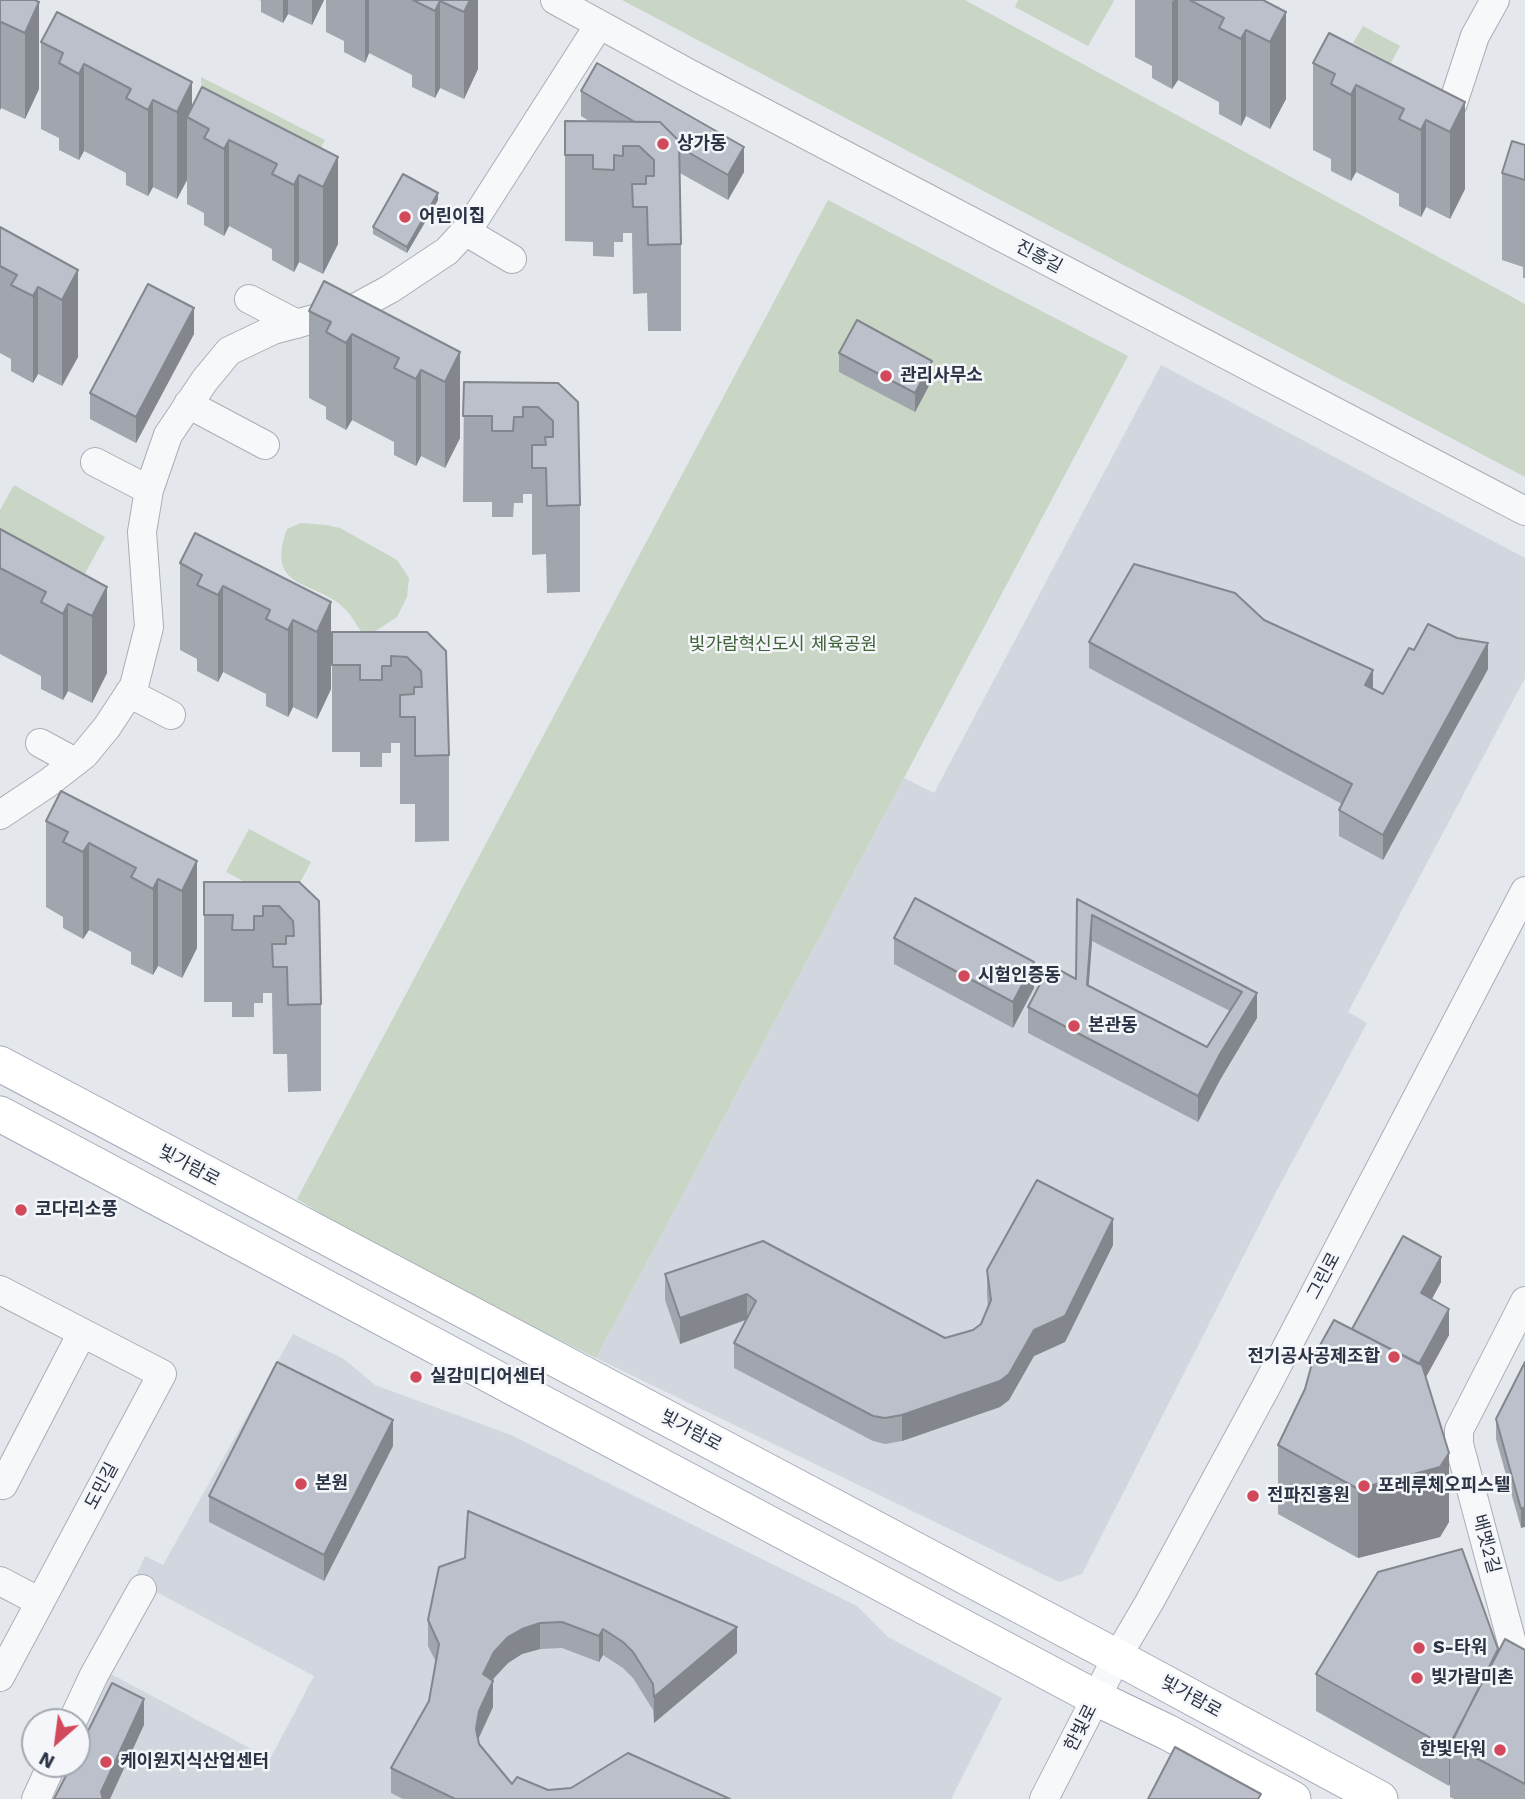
<!DOCTYPE html>
<html>
<head>
<meta charset="utf-8">
<style>
	body { margin:0 }
	#map { position:relative; width:1525px; height:1799px; overflow:hidden; background:#e4e7ec; font-family:"Work Sans",sans-serif }
	canvas { display:block }
	.north { position:absolute; left:21px; top:1708px; width:70px; height:70px; box-sizing:border-box; background:#f4f6f9; border:2px solid #a4a8b1; border-radius:50%; rotate:208deg; font-size:19px; font-weight:700; line-height:28px; text-align:center; color:#2b3445 }
	.north::after { content:''; display:block; margin:auto; width:24px; height:32px; background:#d1495b; clip-path:polygon(50% 0,100% 100%,50% 72%,0 100%) }
</style>
</head>
<body>
<div id="map">
<canvas width="1525" height="1799"></canvas>
<div class="north">N</div>
</div>
<script>
const context = document.querySelector('canvas').getContext('2d');
context.lineJoin = 'round';
function paint(path, color) { context.fillStyle = color; context.fill(path, 'evenodd'); }
function stroke(path, color, width, dash) { context.strokeStyle = color; context.lineWidth = width; context.lineCap = dash ? 'butt' : 'round'; context.setLineDash(dash || []); context.stroke(path); }
function drawText(font, color, halo, rows, align = 'center') {
  context.font = font + ' "Work Sans","Noto Sans KR",sans-serif'; context.lineWidth = 5; context.setLineDash([]); context.textBaseline = 'middle'; context.strokeStyle = halo; context.fillStyle = color; for (const [text, x, y, turn = 0] of rows) {
    context.save(); context.translate(x, y); context.rotate((+turn || 0) * Math.PI / 180); context.textAlign = isNaN(turn) ? turn : align; if (halo) context.strokeText(text, 0, 0); context.fillText(text, 0, 0); context.restore();
  }
}
paint(new Path2D(`
	M 1161,365 L 1525,558 L 1525,678 L 1348,1012 L 1367,1023 L 1275,1194 L 1082,1574 L 1059,1582 L 596,1358 L 904,778 L 934,793 Z
	M 293,1334 L 344,1359 L 375,1385 L 511,1435 L 857,1606 L 888,1637 L 1002,1698 L 951,1799 L 50,1799 L 67,1764 L 77,1764 L 77,1743 L 111,1674 L 270,1759 L 314,1676 L 134,1580 L 145,1556 L 163,1565 Z`), '#d2d6de');
paint(new Path2D(`
	M 622,0 L 965,0 L 1525,304 L 1525,477 Z
	M 1018,0 L 1113,0 L 1114,1 L 1088,46 L 1015,7 Z
	M 1363,26 L 1400,46 L 1391,63 L 1353,43 Z
	M 201,77 L 325,140 L 298,189 L 203,140 Z
	M 828,200 L 1128,356 L 596,1358 L 392,1257 L 297,1199 Z
	M 14,485 L 105,537 L 72,597 L 0,557 L 0,510 Z
	M 301,523 L 326,525 L 340,528 L 397,560 L 409,578 L 407,597 L 397,617 L 371,634 L 361,631 C 356,624 351,615 345,609 C 316,579 264,592 287,529 Z
	M 249,829 L 311,862 L 288,905 L 226,872 Z`), '#c9d6c5');
const minor = new Path2D(`
	M 555,0 L 688,73 L 1525,511
	M 1441,126 L 1453,103 L 1475,36 L 1495,0
	M 465,231 L 512,259
	M 249,299 L 297,324
	M 188,404 L 265,445
	M 95,462 L 149,490
	M 129,693 L 171,715
	M 40,743 L 75,762
	M 0,815 L 48,783 L 84,755 L 107,727 L 134,686 L 149,627 L 142,532 L 149,490 L 168,435 L 205,380 L 229,351 L 273,330 L 355,308 L 390,289 L 447,251 L 471,225 L 599,25
	M 0,1290 L 162,1374 L 0,1677
	M 1525,1301 L 1459,1430 L 1459,1444 L 1519,1669 L 1525,1673
	M 0,1483 L 3,1485 L 82,1333
	M 0,1581 L 40,1602
	M 72,1722 L 94,1675 L 142,1589
	M 36,1799 L 52,1764
	M 1044,1799 L 1117,1657 L 1150,1601 L 1266,1387 L 1525,891`);
const major = new Path2D(`
	M 0,1064 L 1117,1657 L 1380,1799
	M 0,1114 L 1096,1698 L 1167,1732 L 1293,1799`);
stroke(minor, '#a9aeb7', 30);
stroke(major, '#a3abb8', 37);
stroke(minor, '#f7f8fa', 28);
stroke(major, '#fff', 35);
paint(new Path2D(`
	M 0,0 L 35,0 L 39,89 L 25,119 L 1,108 L 0,110 Z
	M 260,0 L 324,0 L 312,25 L 288,14 L 283,23 L 261,12 L 261,1 Z
	M 326,0 L 478,0 L 478,69 L 464,99 L 440,88 L 435,98 L 412,87 L 412,75 L 369,53 L 365,63 L 344,52 L 344,41 L 326,32 Z
	M 1135,0 L 1263,0 L 1286,99 L 1270,129 L 1246,116 L 1241,126 L 1219,114 L 1219,102 L 1178,80 L 1172,89 L 1152,78 L 1152,66 L 1135,57 Z
	M 41,42 L 192,107 L 338,157 L 338,244 L 323,274 L 299,262 L 294,272 L 272,260 L 272,249 L 229,226 L 224,236 L 204,225 L 204,213 L 187,204 L 187,180 L 177,199 L 153,187 L 148,196 L 126,185 L 126,173 L 84,151 L 79,160 L 59,150 L 59,138 L 41,129 Z
	M 1313,63 L 1465,102 L 1465,189 L 1450,219 L 1426,207 L 1421,217 L 1399,206 L 1399,194 L 1356,172 L 1351,181 L 1331,171 L 1331,159 L 1313,150 Z
	M 581,91 L 744,172 L 728,200 L 680,173 L 681,244 L 681,331 L 648,331 L 647,293 L 633,294 L 632,233 L 623,233 L 623,242 L 614,242 L 614,257 L 593,256 L 593,242 L 565,241 L 565,121 L 589,121 L 581,116 Z
	M 1525,145 L 1525,278 L 1523,278 L 1523,267 L 1502,260 L 1502,173 Z
	M 438,200 L 407,253 L 373,234 L 373,227 Z
	M 0,227 L 78,270 L 78,357 L 62,386 L 38,374 L 33,383 L 11,371 L 11,359 L 0,353 Z
	M 309,311 L 460,352 L 460,438 L 445,468 L 421,456 L 416,466 L 394,455 L 394,442 L 352,420 L 346,430 L 326,419 L 326,407 L 309,398 Z
	M 194,334 L 136,443 L 90,419 L 90,393 Z
	M 839,353 L 932,380 L 915,412 L 839,372 Z
	M 464,382 L 558,383 L 580,505 L 580,592 L 547,593 L 546,554 L 532,555 L 532,494 L 523,494 L 523,503 L 514,503 L 513,517 L 492,517 L 492,502 L 463,502 Z
	M 0,529 L 107,587 L 107,673 L 92,703 L 68,691 L 63,700 L 41,689 L 41,676 L 0,654 Z
	M 180,563 L 331,602 L 331,689 L 317,719 L 293,707 L 288,717 L 266,706 L 266,694 L 223,672 L 218,682 L 197,671 L 197,659 L 180,650 Z
	M 1264,620 L 1373,689 L 1383,694 L 1414,650 L 1488,669 L 1383,860 L 1339,836 L 1339,810 L 1342,804 L 1089,668 L 1089,642 Z
	M 332,632 L 427,632 L 449,755 L 449,841 L 415,842 L 415,804 L 400,804 L 400,743 L 391,743 L 391,753 L 382,753 L 382,767 L 360,767 L 360,752 L 332,752 Z
	M 46,821 L 197,861 L 197,948 L 182,978 L 158,966 L 153,975 L 131,964 L 131,952 L 89,930 L 83,939 L 63,928 L 63,917 L 46,907 Z
	M 204,882 L 299,882 L 321,1004 L 321,1091 L 288,1092 L 287,1054 L 273,1054 L 272,993 L 263,993 L 263,1003 L 254,1003 L 254,1017 L 232,1017 L 232,1002 L 204,1002 Z
	M 1077,899 L 1257,993 L 1257,1018 L 1220,1080 L 1198,1122 L 1028,1033 L 1028,1007 L 1076,979 ZM 1092,941 L 1230,1011 L 1207,1047 L 1088,986 Z
	M 894,938 L 1034,988 L 1013,1028 L 894,964 Z
	M 1113,1245 L 1065,1342 L 1034,1356 L 1009,1400 L 1000,1407 L 902,1441 L 885,1444 L 873,1441 L 734,1368 L 734,1343 L 746,1320 L 680,1344 L 665,1300 L 665,1274 L 945,1338 L 973,1330 L 981,1324 L 988,1307 L 987,1296 L 987,1270 Z
	M 1441,1282 L 1432,1299 L 1449,1335 L 1426,1377 L 1449,1522 L 1440,1537 L 1358,1558 L 1278,1514 L 1278,1445 L 1305,1389 L 1352,1329 Z
	M 1525,1362 L 1521,1528 L 1496,1439 L 1496,1419 Z
	M 393,1446 L 324,1581 L 209,1522 L 209,1496 Z
	M 439,1567 L 737,1653 L 654,1723 L 653,1710 L 633,1678 L 623,1668 L 603,1655 L 599,1662 L 562,1648 L 540,1649 L 522,1654 L 508,1663 L 494,1678 L 493,1680 L 493,1707 L 478,1740 L 479,1744 L 512,1784 L 548,1790 L 730,1799 L 403,1799 L 391,1793 L 391,1768 L 429,1701 L 436,1662 L 428,1646 L 428,1620 Z
	M 1525,1650 L 1525,1799 L 1454,1799 L 1450,1797 L 1450,1783 L 1449,1786 L 1316,1711 L 1316,1674 Z`), '#a1a5ae');
paint(new Path2D(`
	M 283,0 L 288,0 L 288,14 L 283,23 Z
	M 312,0 L 324,0 L 312,25 Z
	M 365,0 L 369,0 L 369,53 L 365,63 Z
	M 470,0 L 478,0 L 478,69 L 464,99 L 464,12 Z
	M 1174,0 L 1178,0 L 1178,80 L 1172,89 L 1172,2 Z
	M 440,1 L 440,88 L 435,98 L 435,11 Z
	M 39,2 L 39,89 L 25,119 L 25,33 Z
	M 1286,12 L 1286,99 L 1270,129 L 1270,42 Z
	M 1,22 L 1,108 L 0,110 L 0,23 Z
	M 1246,30 L 1246,116 L 1241,126 L 1241,39 Z
	M 84,64 L 84,151 L 79,160 L 79,74 Z
	M 192,82 L 192,120 L 187,117 L 187,180 L 177,199 L 177,112 Z
	M 1356,85 L 1356,172 L 1351,181 L 1351,95 Z
	M 153,100 L 153,187 L 148,196 L 148,110 Z
	M 1465,102 L 1465,189 L 1450,219 L 1450,132 Z
	M 1426,120 L 1426,207 L 1421,217 L 1421,130 Z
	M 229,140 L 229,226 L 224,236 L 224,149 Z
	M 744,147 L 744,172 L 728,200 L 728,175 Z
	M 338,157 L 338,244 L 323,274 L 323,187 Z
	M 299,175 L 299,262 L 294,272 L 294,185 Z
	M 438,193 L 438,200 L 407,253 L 407,247 Z
	M 78,270 L 78,357 L 62,386 L 62,300 Z
	M 38,287 L 38,374 L 33,383 L 33,296 Z
	M 194,308 L 194,334 L 136,443 L 136,417 Z
	M 352,334 L 352,420 L 346,430 L 346,343 Z
	M 460,352 L 460,438 L 445,468 L 445,382 Z
	M 932,361 L 932,380 L 915,412 L 915,393 Z
	M 421,370 L 421,456 L 416,466 L 416,379 Z
	M 223,586 L 223,672 L 218,682 L 218,595 Z
	M 107,587 L 107,673 L 92,703 L 92,616 Z
	M 331,602 L 331,689 L 317,719 L 317,632 Z
	M 68,604 L 68,691 L 63,700 L 63,614 Z
	M 293,620 L 293,707 L 288,717 L 288,630 Z
	M 1488,643 L 1488,669 L 1383,860 L 1383,835 Z
	M 1373,670 L 1373,696 L 1365,685 Z
	M 89,843 L 89,930 L 83,939 L 83,852 Z
	M 197,861 L 197,948 L 182,978 L 182,891 Z
	M 158,879 L 158,966 L 153,975 L 153,889 Z
	M 1092,915 L 1092,941 L 1087,1010 L 1087,985 Z
	M 1034,962 L 1034,988 L 1013,1028 L 1013,1002 Z
	M 1257,993 L 1257,1018 L 1220,1080 L 1198,1122 L 1198,1096 L 1220,1054 Z
	M 1113,1219 L 1113,1245 L 1065,1342 L 1034,1356 L 1009,1400 L 1000,1407 L 902,1441 L 902,1415 L 1034,1330 Z
	M 1441,1257 L 1441,1282 L 1421,1319 L 1421,1293 Z
	M 747,1294 L 747,1319 L 680,1344 L 680,1318 Z
	M 1449,1309 L 1449,1335 L 1405,1415 L 1405,1389 Z
	M 393,1420 L 393,1446 L 324,1581 L 324,1555 Z
	M 1449,1453 L 1449,1522 L 1440,1537 L 1358,1558 L 1358,1489 Z
	M 1525,1507 L 1525,1527 L 1521,1528 L 1521,1509 Z
	M 540,1623 L 540,1649 L 522,1654 L 508,1663 L 494,1678 L 483,1700 L 483,1674 L 494,1652 L 508,1637 L 522,1629 Z
	M 737,1627 L 737,1653 L 654,1723 L 654,1697 Z
	M 603,1629 L 603,1655 L 599,1662 L 599,1636 Z
	M 493,1681 L 493,1707 L 479,1737 L 476,1755 L 476,1729 L 479,1711 Z
	M 144,1699 L 144,1725 L 110,1799 L 101,1799 L 101,1792 Z
	M 1450,1745 L 1450,1783 L 1449,1786 L 1449,1748 Z`), '#83868d');
const building = new Path2D(`
	M 0,0 L 35,0 L 39,2 L 25,33 L 1,22 L 0,23 Z
	M 413,0 L 470,0 L 464,12 L 440,1 L 435,11 Z
	M 1190,0 L 1263,0 L 1286,12 L 1270,42 L 1246,30 L 1241,39 L 1219,28 L 1224,18 Z
	M 57,12 L 192,82 L 177,112 L 153,100 L 148,110 L 126,98 L 131,89 L 84,64 L 79,74 L 59,63 L 63,53 L 41,42 Z
	M 1329,33 L 1465,102 L 1450,132 L 1426,120 L 1421,130 L 1399,119 L 1404,109 L 1356,85 L 1351,95 L 1331,84 L 1335,74 L 1313,63 Z
	M 597,63 L 744,147 L 728,175 L 679,147 L 679,141 L 660,122 L 635,122 L 581,91 Z
	M 202,87 L 338,157 L 323,187 L 299,175 L 294,185 L 272,174 L 277,164 L 229,140 L 224,149 L 204,138 L 209,129 L 187,117 Z
	M 565,121 L 660,122 L 679,141 L 681,244 L 648,245 L 647,207 L 633,207 L 632,184 L 646,184 L 646,176 L 654,176 L 654,160 L 639,146 L 623,146 L 623,156 L 614,155 L 614,170 L 593,169 L 593,155 L 565,155 Z
	M 1512,141 L 1525,145 L 1525,180 L 1502,173 Z
	M 403,174 L 438,193 L 407,247 L 373,227 Z
	M 0,227 L 78,270 L 62,300 L 38,287 L 33,296 L 11,285 L 17,275 L 0,266 Z
	M 324,281 L 460,352 L 445,382 L 421,370 L 416,379 L 394,368 L 399,358 L 352,334 L 346,343 L 326,332 L 331,322 L 309,311 Z
	M 148,284 L 194,308 L 136,417 L 90,393 Z
	M 857,320 L 932,361 L 915,393 L 839,353 Z
	M 464,382 L 558,383 L 578,402 L 580,505 L 547,506 L 546,468 L 532,468 L 532,445 L 546,445 L 545,437 L 553,437 L 553,421 L 538,407 L 523,407 L 523,417 L 514,417 L 513,431 L 492,431 L 492,416 L 463,416 Z
	M 0,529 L 107,587 L 92,616 L 68,604 L 63,614 L 41,602 L 46,592 L 0,568 Z
	M 195,533 L 331,602 L 317,632 L 293,620 L 288,630 L 266,619 L 270,610 L 223,586 L 218,595 L 197,585 L 202,575 L 180,563 Z
	M 1134,564 L 1235,593 L 1264,620 L 1373,670 L 1365,685 L 1383,694 L 1409,648 L 1414,650 L 1428,624 L 1457,638 L 1488,643 L 1383,835 L 1339,810 L 1352,784 L 1089,642 Z
	M 332,632 L 427,632 L 446,651 L 449,755 L 415,756 L 415,717 L 400,717 L 400,695 L 414,694 L 414,687 L 422,687 L 421,671 L 407,657 L 391,656 L 391,666 L 382,666 L 382,680 L 360,680 L 360,665 L 332,665 Z
	M 61,791 L 197,861 L 182,891 L 158,879 L 153,889 L 131,877 L 136,868 L 89,843 L 83,852 L 63,842 L 68,832 L 46,821 Z
	M 204,882 L 299,882 L 319,901 L 321,1004 L 288,1005 L 287,967 L 273,967 L 272,944 L 286,944 L 286,936 L 294,936 L 293,921 L 279,906 L 263,906 L 263,916 L 254,916 L 254,930 L 232,930 L 233,915 L 204,915 Z
	M 915,898 L 1034,962 L 1013,1002 L 894,938 Z
	M 1077,899 L 1257,993 L 1220,1054 L 1198,1096 L 1028,1007 L 1050,965 L 1076,979 ZM 1092,915 L 1242,992 L 1207,1047 L 1087,985 Z
	M 1037,1180 L 1113,1219 L 1065,1316 L 1034,1330 L 1009,1374 L 1000,1381 L 902,1415 L 885,1418 L 873,1416 L 734,1343 L 756,1301 L 747,1294 L 680,1318 L 665,1274 L 763,1241 L 945,1338 L 973,1330 L 981,1324 L 991,1300 L 987,1270 Z
	M 1403,1236 L 1441,1257 L 1421,1293 L 1449,1309 L 1419,1364 L 1352,1329 Z
	M 1334,1320 L 1422,1365 L 1449,1453 L 1440,1467 L 1358,1489 L 1278,1445 L 1305,1389 L 1314,1356 Z
	M 277,1362 L 393,1420 L 324,1555 L 209,1496 Z
	M 1525,1362 L 1525,1507 L 1521,1509 L 1496,1419 Z
	M 468,1511 L 737,1627 L 654,1697 L 653,1684 L 633,1652 L 623,1642 L 603,1629 L 599,1636 L 562,1622 L 540,1623 L 522,1629 L 508,1637 L 494,1652 L 483,1674 L 493,1681 L 479,1711 L 476,1729 L 479,1744 L 512,1784 L 517,1777 L 548,1790 L 571,1788 L 628,1753 L 730,1799 L 455,1799 L 391,1768 L 429,1701 L 439,1644 L 428,1620 L 439,1567 L 465,1558 Z
	M 1462,1549 L 1498,1649 L 1449,1748 L 1316,1674 L 1378,1572 Z
	M 1505,1639 L 1525,1650 L 1525,1784 L 1450,1744 Z
	M 112,1683 L 144,1699 L 101,1792 L 103,1799 L 54,1799 L 72,1764 L 77,1764 L 77,1753 Z
	M 1175,1747 L 1261,1794 L 1258,1799 L 1148,1799 Z`);
paint(building, '#bbc0ca');
stroke(building, '#83868d', 2);
for (const [x, y, r, color] of [
	[663,144,7,"#d1495b"],
	[405,217,7,"#d1495b"],
	[886,376,7,"#d1495b"],
	[964,976,7,"#d1495b"],
	[1074,1026,7,"#d1495b"],
	[21,1210,7,"#d1495b"],
	[1394,1357,7,"#d1495b"],
	[416,1377,7,"#d1495b"],
	[301,1484,7,"#d1495b"],
	[1364,1486,7,"#d1495b"],
	[1253,1496,7,"#d1495b"],
	[1419,1648,7,"#d1495b"],
	[1417,1678,7,"#d1495b"],
	[1500,1750,7,"#d1495b"],
	[106,1762,7,"#d1495b"]
]) { const dot = new Path2D(); dot.arc(x, y, r, 0, 2 * Math.PI); context.fillStyle = color; context.fill(dot); stroke(dot, '#f4f6f9', 2.5); }
drawText('bold 18px', '#2b3445', '#f4f6f9', [
	["상가동",677,144],
	["어린이집",419,217],
	["관리사무소",900,376],
	["시험인증동",978,976],
	["본관동",1088,1026],
	["코다리소풍",35,1210],
	["전기공사공제조합",1380,1357,"right"],
	["실감미디어센터",430,1377],
	["본원",315,1484],
	["포레루체오피스텔",1378,1486],
	["전파진흥원",1267,1496],
	["S-타워",1433,1648],
	["빛가람미촌",1431,1678],
	["한빛타워",1486,1750,"right"],
	["케이원지식산업센터",120,1762]
], 'left');
drawText('18px', '#2b3445', '#f4f6f9', [
	["진흥길",1039,257,28],
	["빛가람로",189,1166,28],
	["그린로",1324,1276,-62],
	["빛가람로",691,1431,28],
	["도민길",102,1486,-62],
	["배멧2길",1486,1544,75],
	["빛가람로",1191,1697,29],
	["한빛로",1081,1728,-63]
]);
drawText('18px', '#3f6138', '#f4f6f9', [
	["빛가람혁신도시 체육공원",783,645]
]);
</script>
</body>
</html>
